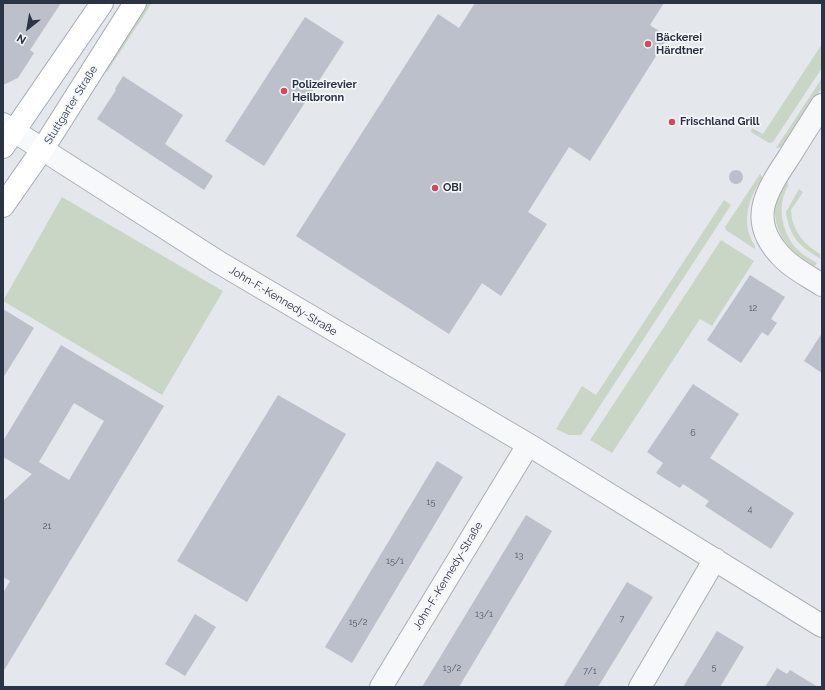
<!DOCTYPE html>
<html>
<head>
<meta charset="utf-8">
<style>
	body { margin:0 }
	#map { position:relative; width:825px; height:690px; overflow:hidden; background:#e4e7ec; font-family:Raleway,sans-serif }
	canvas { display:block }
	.frame { position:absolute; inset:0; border:4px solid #2b3445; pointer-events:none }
	.north { position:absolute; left:8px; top:8px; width:40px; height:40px; -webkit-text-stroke:3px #f4f6f9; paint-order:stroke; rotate:211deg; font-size:11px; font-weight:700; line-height:16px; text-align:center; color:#2b3445 }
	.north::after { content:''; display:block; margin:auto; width:14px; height:18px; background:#2b3445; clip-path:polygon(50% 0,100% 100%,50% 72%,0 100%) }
</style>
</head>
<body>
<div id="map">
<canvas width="825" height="690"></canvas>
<div class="frame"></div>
<div class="north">N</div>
</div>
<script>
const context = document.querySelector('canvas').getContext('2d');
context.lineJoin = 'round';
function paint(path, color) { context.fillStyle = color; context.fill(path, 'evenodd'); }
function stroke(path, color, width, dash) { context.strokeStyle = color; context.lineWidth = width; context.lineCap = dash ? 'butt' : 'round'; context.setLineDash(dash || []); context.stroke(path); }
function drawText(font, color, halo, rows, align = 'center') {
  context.font = font + ' Raleway,sans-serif'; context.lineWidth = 3.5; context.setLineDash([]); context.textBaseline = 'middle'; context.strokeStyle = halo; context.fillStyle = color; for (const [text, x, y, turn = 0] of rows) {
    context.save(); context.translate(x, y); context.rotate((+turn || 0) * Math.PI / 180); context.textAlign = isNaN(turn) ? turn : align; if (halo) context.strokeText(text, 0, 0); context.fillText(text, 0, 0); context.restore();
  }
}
paint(new Path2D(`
	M 144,3 L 152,3 L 107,72 L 105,72 Z
	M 822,44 L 822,68 L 773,142 L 769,143 L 751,132 L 752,128 L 763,134 Z
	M 822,78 L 822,88 L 783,147 L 776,148 Z
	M 760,174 L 763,178 C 748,198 740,223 755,246 L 755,249 L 726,230 L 725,227 Z
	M 784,180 L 788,182 L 788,186 C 776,205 782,236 799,251 C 804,256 811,259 817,263 L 814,267 C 790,252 770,232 776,200 C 777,194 782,186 784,180 Z
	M 799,189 L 803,192 L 791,210 C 792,231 803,243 820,254 L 821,259 C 799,246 790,238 786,212 Z
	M 62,197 L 223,291 L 162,395 L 3,301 Z
	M 724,200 L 731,205 L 581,435 L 569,435 L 556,429 L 582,386 L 596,395 Z
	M 721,240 L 754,261 L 712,326 L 700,319 L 612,453 L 590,440 Z`), '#c9d6c5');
paint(new Path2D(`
	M 3,3 L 61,3 L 30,50 L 34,53 L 18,78 L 3,85 Z
	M 475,3 L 664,3 L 650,25 L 668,37 L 590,161 L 569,147 L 528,212 L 547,224 L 501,296 L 482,283 L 449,334 L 296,236 L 438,14 L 459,28 Z
	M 305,17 L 344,42 L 264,166 L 225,141 Z
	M 123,76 L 183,115 L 165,144 L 213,176 L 204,190 L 97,119 L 116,90 L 115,89 Z
	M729 177a7 7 0 1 1 14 0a7 7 0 1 1-14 0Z
	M 750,275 L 785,297 L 771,319 L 777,323 L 768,336 L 762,332 L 741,363 L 707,340 Z
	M 3,309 L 34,328 L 3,378 Z
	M 822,333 L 822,373 L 804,361 Z
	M 61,345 L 164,406 L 3,672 L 3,593 L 10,581 L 3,577 L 3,501 L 32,474 L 3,457 L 3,441 ZM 74,403 L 104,421 L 69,480 L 39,462 Z
	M 693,384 L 739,414 L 710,458 L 794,513 L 771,549 L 705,506 L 709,501 L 683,484 L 680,488 L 656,473 L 663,463 L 647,452 Z
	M 278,395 L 346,434 L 247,602 L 177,561 Z
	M 437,461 L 463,477 L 352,663 L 325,647 Z
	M 526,515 L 552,531 L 459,687 L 422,687 Z
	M 627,582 L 653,597 L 598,687 L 563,687 Z
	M 195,614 L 216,627 L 185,676 L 165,664 Z
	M 717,631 L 744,647 L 720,687 L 683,687 Z
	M 777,668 L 787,674 L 790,670 L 818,687 L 765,687 Z`), '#bbc0ca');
const minor = new Path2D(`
	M 822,105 C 811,122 800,139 789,157 C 765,193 746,222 784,259 C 795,270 810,277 822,285
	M 3,124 L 220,263 L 534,448 L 822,626
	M 381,687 L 528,445
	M 640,687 L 715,559`);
const major = new Path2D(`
	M 3,147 L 102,3
	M 3,206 L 42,150 L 135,3`);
stroke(minor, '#a9aeb7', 24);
stroke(major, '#a3abb8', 24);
stroke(minor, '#f7f8fa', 22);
stroke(major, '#fff', 22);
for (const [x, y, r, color] of [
	[648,44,4,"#d1495b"],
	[284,91,4,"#d1495b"],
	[672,122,4,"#d1495b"],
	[435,188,4,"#d1495b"]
]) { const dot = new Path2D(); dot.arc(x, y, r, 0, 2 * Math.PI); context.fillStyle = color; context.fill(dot); stroke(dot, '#f4f6f9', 1.5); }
drawText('9px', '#4f5766', null, [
	["12",753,308],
	["6",693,433],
	["15",431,502],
	["4",750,509],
	["21",47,526],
	["13",519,555],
	["15/1",395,561],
	["13/1",484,614],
	["7",622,619],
	["15/2",358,622],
	["5",714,667],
	["13/2",452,668],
	["7/1",590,671]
]);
drawText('bold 11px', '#2b3445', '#f4f6f9', [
	["Bäckerei",656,38],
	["Härdtner",656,51],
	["Polizeirevier",292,85],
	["Heilbronn",292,98],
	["Frischland Grill",680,122],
	["OBI",443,188]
], 'left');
drawText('11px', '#2b3445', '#f4f6f9', [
	["Stuttgarter Straße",71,105,-58],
	["John-F.-Kennedy-Straße",283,301,31],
	["John-F.-Kennedy-Straße",448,576,-59]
]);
</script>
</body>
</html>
